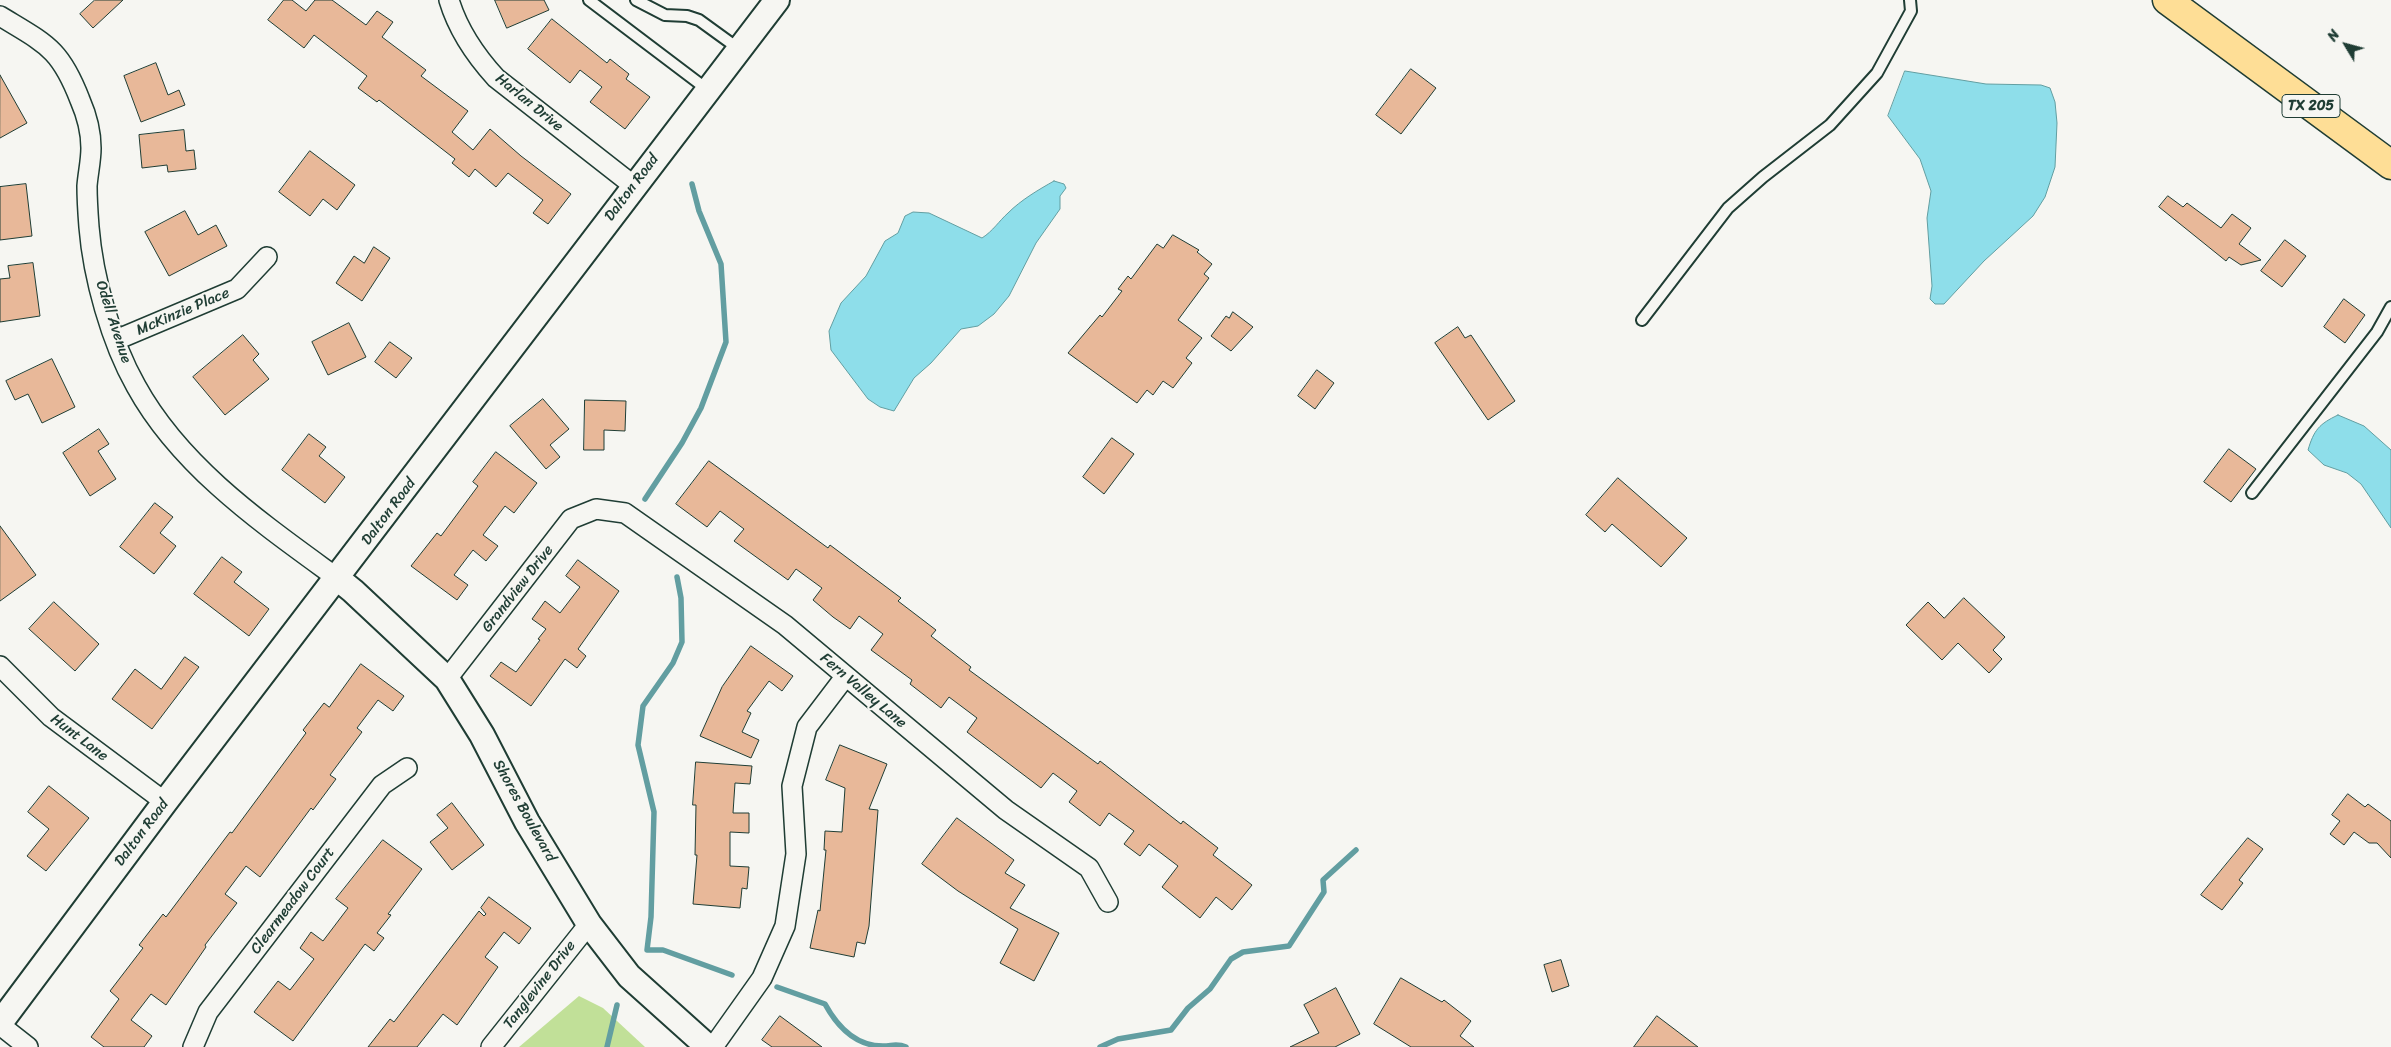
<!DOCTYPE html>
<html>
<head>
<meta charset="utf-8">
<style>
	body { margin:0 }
	#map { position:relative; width:2391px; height:1047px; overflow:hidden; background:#f6f6f2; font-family:Sriracha,sans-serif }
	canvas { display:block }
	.north { position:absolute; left:2321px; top:20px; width:50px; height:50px; -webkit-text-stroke:4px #f6f6f2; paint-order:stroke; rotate:307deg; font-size:14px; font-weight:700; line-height:20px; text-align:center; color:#1f3d34 }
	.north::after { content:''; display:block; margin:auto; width:18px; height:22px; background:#1f3d34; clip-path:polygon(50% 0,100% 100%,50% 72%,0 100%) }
</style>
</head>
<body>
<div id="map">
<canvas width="2391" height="1047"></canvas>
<div class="north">N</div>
</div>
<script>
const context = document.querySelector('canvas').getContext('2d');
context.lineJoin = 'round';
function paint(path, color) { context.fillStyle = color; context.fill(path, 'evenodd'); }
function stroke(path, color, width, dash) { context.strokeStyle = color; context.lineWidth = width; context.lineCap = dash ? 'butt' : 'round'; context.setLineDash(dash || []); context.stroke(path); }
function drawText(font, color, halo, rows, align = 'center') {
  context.font = font + ' Sriracha,sans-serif'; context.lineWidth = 4; context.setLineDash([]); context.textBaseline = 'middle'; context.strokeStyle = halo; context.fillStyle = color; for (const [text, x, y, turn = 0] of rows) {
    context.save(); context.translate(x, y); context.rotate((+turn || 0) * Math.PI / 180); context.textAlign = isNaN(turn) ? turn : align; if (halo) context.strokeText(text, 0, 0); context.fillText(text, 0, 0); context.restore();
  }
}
paint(new Path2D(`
	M 579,996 L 603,1008 L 645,1047 L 519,1047 Z`), '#c1e098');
const water = new Path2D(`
	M 1905,71 L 1986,84 L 2041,85 L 2050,88 L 2055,102 L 2057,123 L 2055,167 L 2045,197 L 2033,216 L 1984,261 L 1944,304 L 1935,304 L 1930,299 L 1932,286 L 1927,218 L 1931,191 L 1920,159 L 1888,116 Z
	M 1054,181 L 1064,184 L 1066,188 L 1060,196 L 1060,209 L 1036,243 L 1009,296 L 994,314 L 978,326 L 961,329 L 931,363 L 914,378 L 894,411 L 880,407 L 868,399 L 831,350 L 829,331 L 841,303 L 866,276 L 885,241 L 898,233 L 905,216 L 913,212 L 929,213 L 982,238 C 993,231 999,221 1008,213 C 1021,200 1038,190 1054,181 Z
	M 2338,415 L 2364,426 L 2391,450 L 2391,528 L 2361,484 L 2347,473 L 2324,465 L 2308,450 C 2314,430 2319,424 2338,415 Z`);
paint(water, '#8edeea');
stroke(water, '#629ea1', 1);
stroke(new Path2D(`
	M 645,499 L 682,443 L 701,408 L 726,342 L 721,264 L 699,211 L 692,184
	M 677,577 L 681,598 L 682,642 L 673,663 L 643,706 L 638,745 L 654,812 L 651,917 L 647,950 L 663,950 L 732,975
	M 777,987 L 825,1004 C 837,1026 855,1046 883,1046 C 892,1046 897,1043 906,1047
	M 607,1047 L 617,1005
	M 1100,1047 L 1118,1039 L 1171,1030 L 1188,1008 L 1210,989 L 1231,959 L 1243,952 L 1289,946 L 1324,892 L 1323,880 L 1356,850`), '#629ea1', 5.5);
const building = new Path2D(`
	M 95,0 L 123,0 L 93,28 L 80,14 Z
	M 284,0 L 292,0 L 306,11 L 315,0 L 332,0 L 366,25 L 377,11 L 393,22 L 382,37 L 426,70 L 421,76 L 468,111 L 452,132 L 473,150 L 490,129 L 521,156 L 571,194 L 548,224 L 533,213 L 543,200 L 508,173 L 496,187 L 475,169 L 469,177 L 452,163 L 455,159 L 379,100 L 377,102 L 358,88 L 367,76 L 314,35 L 304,48 L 268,20 Z
	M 495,0 L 544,0 L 549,10 L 507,28 Z
	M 552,19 L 607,63 L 610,59 L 629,74 L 626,79 L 650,97 L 625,129 L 590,102 L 602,87 L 580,70 L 570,83 L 528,49 Z
	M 156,63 L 168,95 L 179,90 L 185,105 L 141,122 L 124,76 Z
	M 1411,69 L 1436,88 L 1401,134 L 1376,115 Z
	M 0,75 L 27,123 L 0,138 Z
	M 184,130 L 186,151 L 194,150 L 196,169 L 168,172 L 167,165 L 142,168 L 139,135 Z
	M 310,151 L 355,185 L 337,210 L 323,199 L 310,216 L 279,192 Z
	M 26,184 L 32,236 L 0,240 L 0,187 Z
	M 2168,196 L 2183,207 L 2187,203 L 2221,228 L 2232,214 L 2251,228 L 2239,244 L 2261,260 L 2241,265 L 2229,257 L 2226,261 L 2159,207 Z
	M 185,211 L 198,235 L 216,225 L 227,246 L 169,276 L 145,232 Z
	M 1173,235 L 1199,250 L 1197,252 L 1212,264 L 1204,274 L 1209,278 L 1178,320 L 1202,338 L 1186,358 L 1192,363 L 1173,388 L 1163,381 L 1153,395 L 1147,390 L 1137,403 L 1068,353 L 1100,315 L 1102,317 L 1122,291 L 1118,289 L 1128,276 L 1131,279 L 1157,244 L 1163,248 Z
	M 2285,240 L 2306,256 L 2282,287 L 2261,271 Z
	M 374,247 L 390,258 L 362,301 L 336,283 L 354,256 L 364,263 Z
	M 33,263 L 40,316 L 0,322 L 0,279 L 10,278 L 8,266 Z
	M 2344,299 L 2365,315 L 2345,343 L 2324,327 Z
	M 1233,312 L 1253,327 L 1231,351 L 1211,336 L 1226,316 L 1229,318 Z
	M 349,323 L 366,357 L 328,375 L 312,342 Z
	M 1458,327 L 1465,338 L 1471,335 L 1515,401 L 1488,420 L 1435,343 Z
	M 243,335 L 259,354 L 253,360 L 269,379 L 225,415 L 193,377 Z
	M 390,342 L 412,358 L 396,378 L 375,362 Z
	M 52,359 L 75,407 L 42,423 L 28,394 L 15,400 L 6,381 Z
	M 1317,370 L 1334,383 L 1315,409 L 1298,396 Z
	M 543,399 L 569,429 L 550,445 L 560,457 L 546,469 L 510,426 Z
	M 585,400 L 626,401 L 625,431 L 604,430 L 604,450 L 584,450 Z
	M 99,429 L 109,444 L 98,451 L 116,479 L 90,496 L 63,453 Z
	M 309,434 L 326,447 L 319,456 L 345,477 L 325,503 L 282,470 Z
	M 1112,438 L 1134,454 L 1104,494 L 1083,477 Z
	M 2229,449 L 2256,469 L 2231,502 L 2204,482 Z
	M 496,452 L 537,483 L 514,513 L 505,506 L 483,535 L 498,546 L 486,561 L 473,550 L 454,575 L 468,585 L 457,600 L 411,566 L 437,533 L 441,536 L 478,486 L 473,482 Z
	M 709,461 L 828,548 L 830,545 L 901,598 L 898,601 L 936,630 L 931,636 L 971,667 L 969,670 L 1098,764 L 1100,761 L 1181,824 L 1183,821 L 1218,848 L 1213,855 L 1252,885 L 1232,910 L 1216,897 L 1200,918 L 1162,887 L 1178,866 L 1149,844 L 1140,856 L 1124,844 L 1134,831 L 1109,813 L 1100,826 L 1069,802 L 1077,791 L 1053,773 L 1041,788 L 967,732 L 977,718 L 949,697 L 941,708 L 910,684 L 912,680 L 871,650 L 883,634 L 859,616 L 850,629 L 833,617 L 813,600 L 822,588 L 796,569 L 788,580 L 734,541 L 744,529 L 720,511 L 707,527 L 676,504 Z
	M 1618,478 L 1687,538 L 1661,567 L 1612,524 L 1605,532 L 1586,515 Z
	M 155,503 L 173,517 L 160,533 L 176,546 L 154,574 L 120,547 Z
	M 0,526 L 36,575 L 0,601 Z
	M 222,557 L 242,572 L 234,582 L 269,609 L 249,636 L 194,594 Z
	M 578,560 L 619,591 L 578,649 L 586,656 L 577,668 L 565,659 L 531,706 L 490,676 L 501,662 L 516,672 L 540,640 L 538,639 L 546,629 L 532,619 L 545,601 L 560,613 L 580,587 L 566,576 Z
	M 1964,598 L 2005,637 L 1993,650 L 2002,659 L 1989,673 L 1958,643 L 1942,660 L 1906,625 L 1928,602 L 1944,618 Z
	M 54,602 L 99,644 L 75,671 L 29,629 Z
	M 751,646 L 793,676 L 782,691 L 769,681 L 747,711 L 751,713 L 742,732 L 759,740 L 751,758 L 700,736 L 722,687 Z
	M 185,657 L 199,667 L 152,729 L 112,699 L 135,669 L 161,689 Z
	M 361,664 L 404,696 L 393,711 L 378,700 L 357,728 L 362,732 L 330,775 L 336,779 L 313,810 L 311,808 L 260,877 L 246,866 L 225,894 L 237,903 L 205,945 L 206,947 L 166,1005 L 151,994 L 131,1020 L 152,1036 L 144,1047 L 104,1047 L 91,1037 L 119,999 L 110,991 L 143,948 L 139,945 L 163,914 L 166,917 L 230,832 L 232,833 L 306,733 L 303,730 L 324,703 L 329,707 Z
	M 840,745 L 887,764 L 869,809 L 878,810 L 869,926 L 865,944 L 857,942 L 854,957 L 810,948 L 818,910 L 820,911 L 826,850 L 824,850 L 825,831 L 842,832 L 845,788 L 826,780 Z
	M 696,762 L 752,766 L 750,784 L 735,783 L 733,813 L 749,813 L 749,833 L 730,832 L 730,866 L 749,867 L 747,889 L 742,888 L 740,908 L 693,904 L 697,855 L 695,855 L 696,805 L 693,805 Z
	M 49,786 L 89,818 L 46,871 L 27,856 L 49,829 L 28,812 Z
	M 2348,794 L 2365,807 L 2368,804 L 2391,821 L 2391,858 L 2377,843 L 2369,843 L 2354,832 L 2344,845 L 2330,834 L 2340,821 L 2332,815 Z
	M 452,803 L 484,845 L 452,870 L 430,842 L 448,828 L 437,815 Z
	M 957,818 L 1014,860 L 1005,873 L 1025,885 L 1010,908 L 1059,933 L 1034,981 L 1000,963 L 1018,929 L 958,891 L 922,864 Z
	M 2248,838 L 2263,849 L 2239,880 L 2243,883 L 2222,910 L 2201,895 Z
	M 383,840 L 422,869 L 388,914 L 391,915 L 377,933 L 384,938 L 374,951 L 365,944 L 293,1041 L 254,1012 L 278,981 L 290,990 L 314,959 L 300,948 L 311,932 L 323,941 L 348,908 L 336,899 Z
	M 489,897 L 531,928 L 519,944 L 504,932 L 485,957 L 498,967 L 457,1025 L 443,1014 L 417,1047 L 368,1047 L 390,1019 L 394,1022 L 479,911 L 484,916 L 486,914 L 481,908 Z
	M 1561,960 L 1569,986 L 1552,992 L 1544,965 Z
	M 1401,978 L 1442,1002 L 1444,1000 L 1471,1021 L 1460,1036 L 1474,1047 L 1411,1047 L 1374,1024 Z
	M 1336,988 L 1360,1034 L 1335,1047 L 1290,1047 L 1319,1033 L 1304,1005 Z
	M 780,1016 L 822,1047 L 772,1047 L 762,1040 Z
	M 1657,1016 L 1698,1047 L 1634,1047 Z`);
paint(building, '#e8b899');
stroke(building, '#1f3d34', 1);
const service = new Path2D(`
	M 589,0 L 708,90
	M 636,0 L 665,15 L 687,16 L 699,20 L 739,49
	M 1642,320 L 1728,208 L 1763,177 L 1830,125 L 1877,73 L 1911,11 L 1910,0
	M 2252,493 L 2377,332 L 2391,307`);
const minor = new Path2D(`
	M 449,0 C 458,30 475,55 496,78 L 634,186
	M 0,16 C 46,44 60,48 80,100 C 87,116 91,131 91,148 C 91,161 88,173 87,186 C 87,199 88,214 89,227 C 93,277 111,342 136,386 C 181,468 263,524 337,578
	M 116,340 L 237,289 L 267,257
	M 0,666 L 51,717 L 165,802
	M 447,679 L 571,519 L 596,509 L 625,513 L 785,625 L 1006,810 L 1089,868 L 1108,902
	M 0,1025 L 28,1047
	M 193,1047 L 208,1012 L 382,785 L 407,768
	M 491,1047 L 589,924
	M 713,1047 L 762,978 L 785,926 L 796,854 L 792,786 L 807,727 L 845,677`);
const tertiary = new Path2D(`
	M 337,578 L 353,591 L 447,679 L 482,735 L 527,822 L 589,924 L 629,976 L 708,1047
	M 0,1023 L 165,802 L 777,0`);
const primary = new Path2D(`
	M 2167,0 L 2391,165`);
stroke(service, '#1f3d34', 14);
stroke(minor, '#1f3d34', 22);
stroke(tertiary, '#1f3d34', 28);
stroke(primary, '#1f3d34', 31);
stroke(service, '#f6f6f2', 10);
stroke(minor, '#f6f6f2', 19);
stroke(tertiary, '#f6f6f2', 24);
stroke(primary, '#fede96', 28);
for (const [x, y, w] of [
	[2311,106,58]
]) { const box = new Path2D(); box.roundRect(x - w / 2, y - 11.5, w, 23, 4); context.fillStyle = '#f6f6f2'; context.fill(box); stroke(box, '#1f3d34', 1); }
drawText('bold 14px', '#1f3d34', null, [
	["TX 205",2311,106]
]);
drawText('15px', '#1f3d34', '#f6f6f2', [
	["Harlan Drive",529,103,39],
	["Dalton Road",632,188,-53],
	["McKinzie Place",183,312,-23],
	["Odell Avenue",113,322,72],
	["Dalton Road",389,512,-53],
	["Grandview Drive",518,589,-52],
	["Fern Valley Lane",863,691,40],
	["Hunt Lane",79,738,37],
	["Shores Boulevard",524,811,61],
	["Dalton Road",142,833,-53],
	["Clearmeadow Court",293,901,-53],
	["Tanglevine Drive",540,985,-52]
]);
</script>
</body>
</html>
